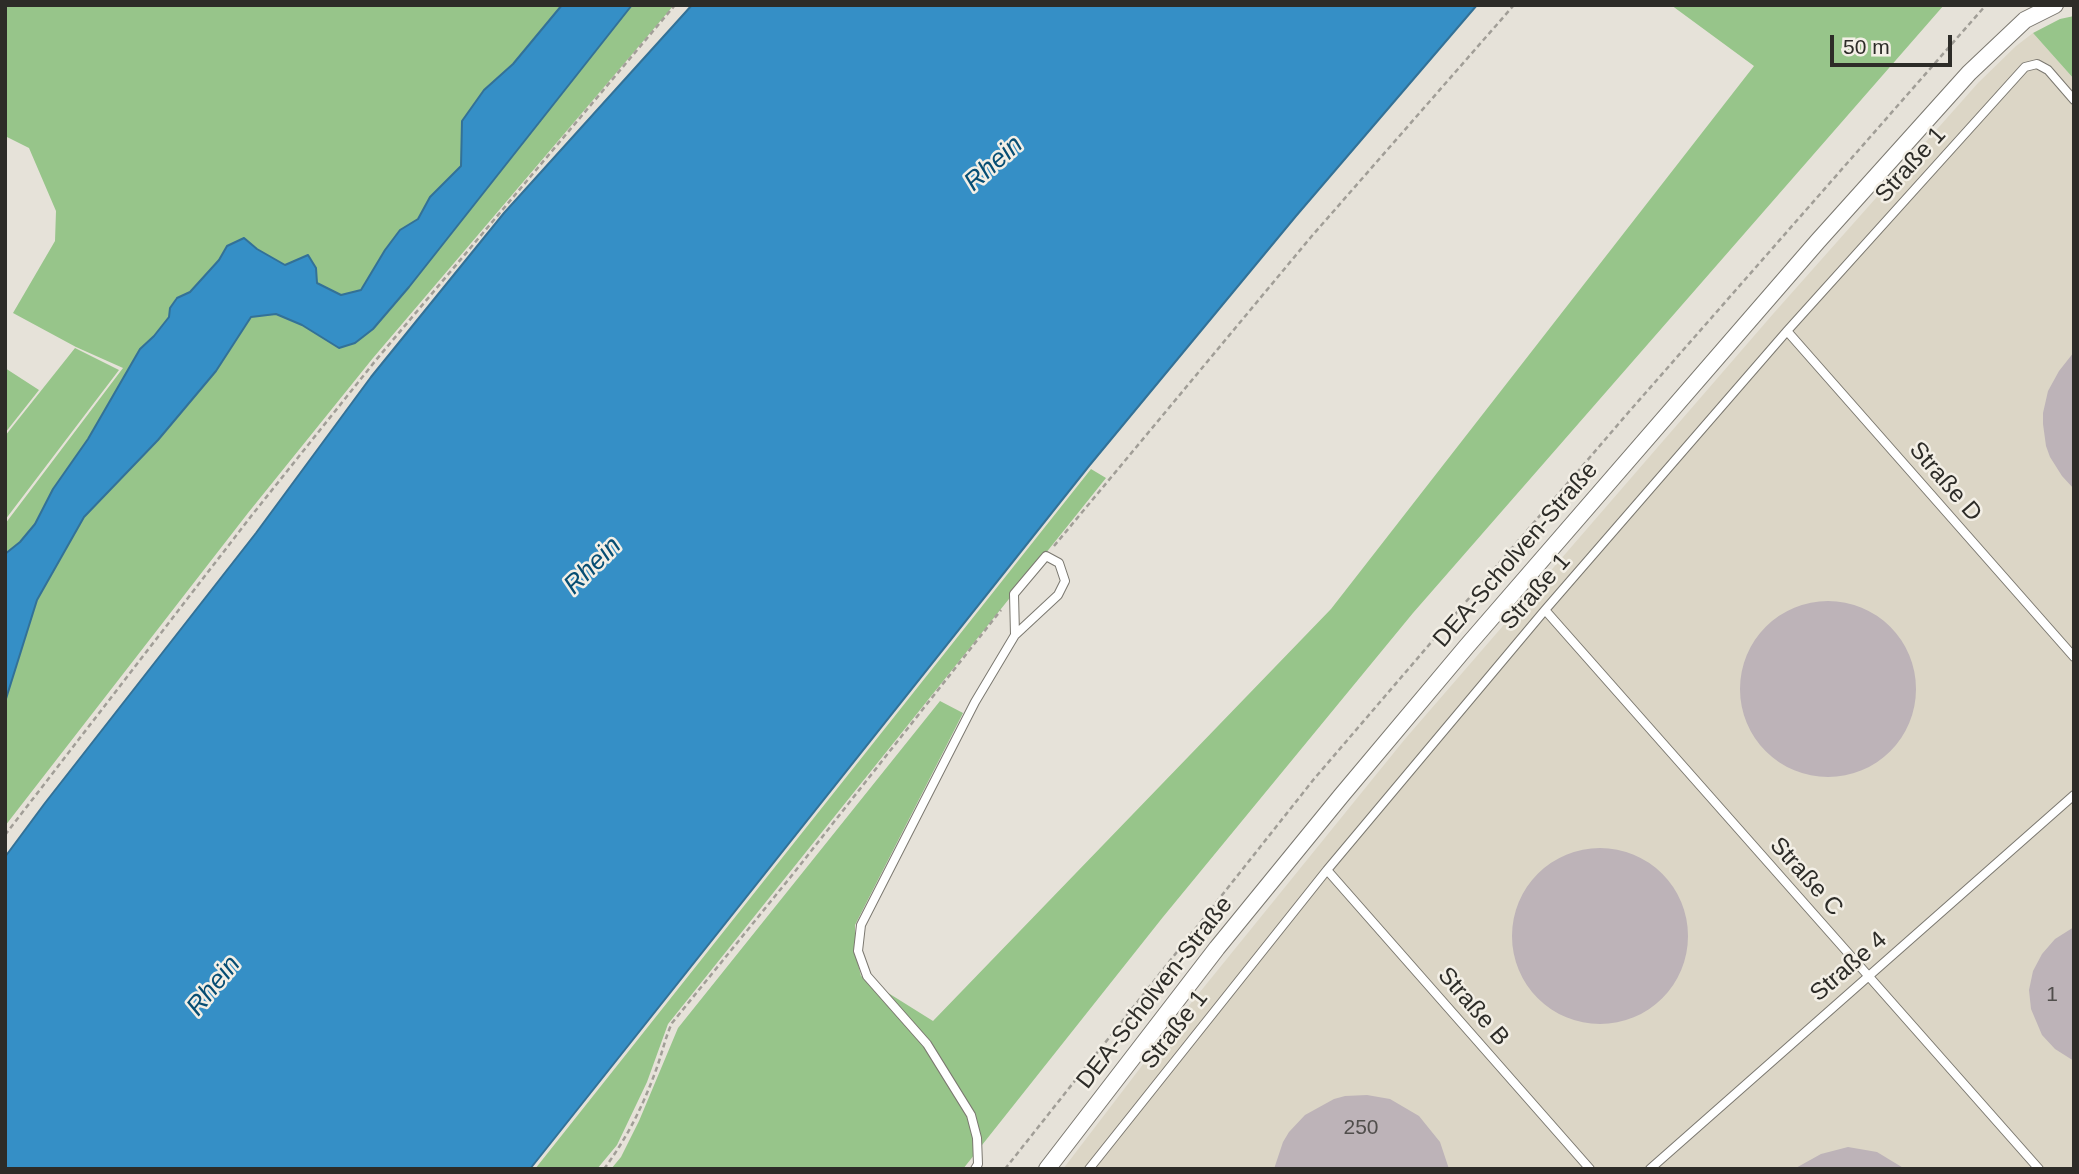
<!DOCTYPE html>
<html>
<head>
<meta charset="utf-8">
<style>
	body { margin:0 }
	#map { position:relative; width:2079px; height:1174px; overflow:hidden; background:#e6e2d9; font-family:Helvetica,sans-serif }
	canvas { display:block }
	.frame { position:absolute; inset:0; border:7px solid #2d2c28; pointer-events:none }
	.scale { position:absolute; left:1830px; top:35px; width:122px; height:32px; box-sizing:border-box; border:4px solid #2d2c28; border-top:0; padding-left:9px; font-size:21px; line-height:24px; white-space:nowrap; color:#2d2c28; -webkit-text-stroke:5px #f3efe6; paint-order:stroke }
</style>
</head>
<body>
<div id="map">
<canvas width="2079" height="1174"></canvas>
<div class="frame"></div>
<div class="scale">50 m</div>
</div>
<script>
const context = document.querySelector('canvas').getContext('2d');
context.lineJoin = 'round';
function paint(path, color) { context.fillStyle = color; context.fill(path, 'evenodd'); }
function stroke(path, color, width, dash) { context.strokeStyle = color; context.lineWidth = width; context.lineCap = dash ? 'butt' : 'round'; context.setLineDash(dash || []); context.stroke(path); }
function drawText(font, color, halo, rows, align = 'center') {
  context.font = font + ' Helvetica,sans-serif'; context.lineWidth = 5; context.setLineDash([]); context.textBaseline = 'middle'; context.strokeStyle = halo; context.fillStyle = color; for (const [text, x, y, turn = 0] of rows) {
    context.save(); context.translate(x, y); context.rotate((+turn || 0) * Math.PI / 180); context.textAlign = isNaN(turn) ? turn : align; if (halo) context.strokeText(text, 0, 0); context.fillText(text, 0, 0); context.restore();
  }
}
paint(new Path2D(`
	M 2033,33 L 2074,79 L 2074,1169 L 1063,1169 L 1170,1029 L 1405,739 L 1773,314 L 1978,83 L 2016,46 Z`), '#dcd6c6');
paint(new Path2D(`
	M 5,5 L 562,5 L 513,64 L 484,90 L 461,142 L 461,166 L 430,197 L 418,219 L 400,231 L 385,250 L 361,290 L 341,295 L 317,283 L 316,268 L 308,255 L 285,265 L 257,249 L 244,238 L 227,246 L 219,260 L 190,292 L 176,298 L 170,308 L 169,317 L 154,336 L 140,349 L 88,439 L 53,489 L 35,524 L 20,542 L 5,554 L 5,524 L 123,368 L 76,347 L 13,313 L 55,241 L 56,211 L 29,148 L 5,136 Z
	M 632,5 L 674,5 L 373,358 L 248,513 L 5,826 L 5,702 L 37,600 L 84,516 L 158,440 L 216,371 L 251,317 L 276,314 L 302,325 L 373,329 L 409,287 Z
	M 1671,5 L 1944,5 L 1413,613 L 1163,917 L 963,1169 L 611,1169 L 621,1157 L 639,1121 L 678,1028 L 940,701 L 963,713 L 855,925 L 855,952 L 861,976 L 933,1021 L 1331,609 L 1754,66 Z
	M 2074,16 L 2074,79 L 2033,33 L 2060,19 Z
	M 75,348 L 119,370 L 5,520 L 5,436 Z
	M 5,368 L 39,390 L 5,433 Z
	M 1091,469 L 1106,478 L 668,1024 L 647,1082 L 617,1145 L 597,1169 L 535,1169 Z`), '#97c58a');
const water = new Path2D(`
	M 562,5 L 632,5 L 409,287 L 373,329 L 355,343 L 339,348 L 302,325 L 276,314 L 251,317 L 216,371 L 158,440 L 84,517 L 37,600 L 5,702 L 5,554 L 20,542 L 35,524 L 53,489 L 88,439 L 140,349 L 154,336 L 169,317 L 170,308 L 177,298 L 190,292 L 219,260 L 227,246 L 244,238 L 257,249 L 285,265 L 308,255 L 316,268 L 317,283 L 341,295 L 361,290 L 385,250 L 400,230 L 418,219 L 430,197 L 461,166 L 462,121 L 484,90 L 513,64 Z
	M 692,5 L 1477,5 L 1296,216 L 1089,466 L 530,1169 L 5,1169 L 5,857 L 45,803 L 256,533 L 371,377 L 504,213 Z`);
paint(water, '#358fc6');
stroke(water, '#337197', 2);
paint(new Path2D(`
	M 2074,352 L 2074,489 L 2062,476 L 2050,457 L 2046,446 L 2043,424 L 2043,413 L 2048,391 L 2059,371 Z
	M1740 689a88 88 0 1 1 176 0a88 88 0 1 1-176 0Z
	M1512 936a88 88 0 1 1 176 0a88 88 0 1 1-176 0Z
	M 2074,927 L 2074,1061 L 2055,1049 L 2042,1035 L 2031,1009 L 2029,990 L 2033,971 L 2042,954 L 2055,939 Z
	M 1367,1095 L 1390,1099 L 1419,1116 L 1440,1142 L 1449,1169 L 1274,1169 L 1283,1142 L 1289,1132 L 1305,1115 L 1334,1099 L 1345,1096 Z
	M 1848,1147 L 1877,1152 L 1905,1169 L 1794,1169 L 1821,1154 Z`), '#bdb3b8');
const service = new Path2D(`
	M 1787,331 L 2074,657
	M 1545,610 L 2039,1169
	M 1327,870 L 1590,1169
	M 975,1169 L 978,1164 L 977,1138 L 971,1115 L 927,1044 L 867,976 L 858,951 L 861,925 L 975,702 L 1015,635 L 1014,594 L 1046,556 L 1059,563 L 1065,581 L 1058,595 L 1015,635
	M 1089,1169 L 1327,870 L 1545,610 L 1787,331 L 2025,67 L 2037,64 L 2048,70 L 2074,100
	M 1650,1169 L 2074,795`);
const minor = new Path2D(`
	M 1047,1169 L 1217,948 L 1341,796 L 1467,646 L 1818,241 L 1969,73 L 2025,20 L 2055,5`);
stroke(service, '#7b7870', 10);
stroke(minor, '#7b7870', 18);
stroke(new Path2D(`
	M 1054,546 L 1311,237 L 1514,5
	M 5,835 L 252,515 L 376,360 L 675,5
	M 604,1169 C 627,1138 643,1106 656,1070 C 662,1054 665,1038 672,1023 L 793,874 L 1001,610
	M 1005,1169 L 1314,779 L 1627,414 L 1986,5`), '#a19e97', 2.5, [5, 3.5]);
stroke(service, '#fff', 8);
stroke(minor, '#fff', 16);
drawText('21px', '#514e4c', null, [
	["1",2052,995],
	["250",1361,1128]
]);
drawText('24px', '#2d2c28', '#f3efe6', [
	["Straße 1",1911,165,-48],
	["Straße D",1945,482,49],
	["DEA-Scholven-Straße",1516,555,-49],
	["Straße 1",1536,592,-49],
	["Straße C",1806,877,48],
	["Straße 4",1849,967,-41],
	["DEA-Scholven-Straße",1155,993,-52],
	["Straße B",1473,1007,49],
	["Straße 1",1175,1030,-52]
]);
drawText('italic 26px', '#064d73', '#f3efe6', [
	["Rhein",994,164,-42],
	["Rhein",593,566,-45],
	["Rhein",214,986,-51]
]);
</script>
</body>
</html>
